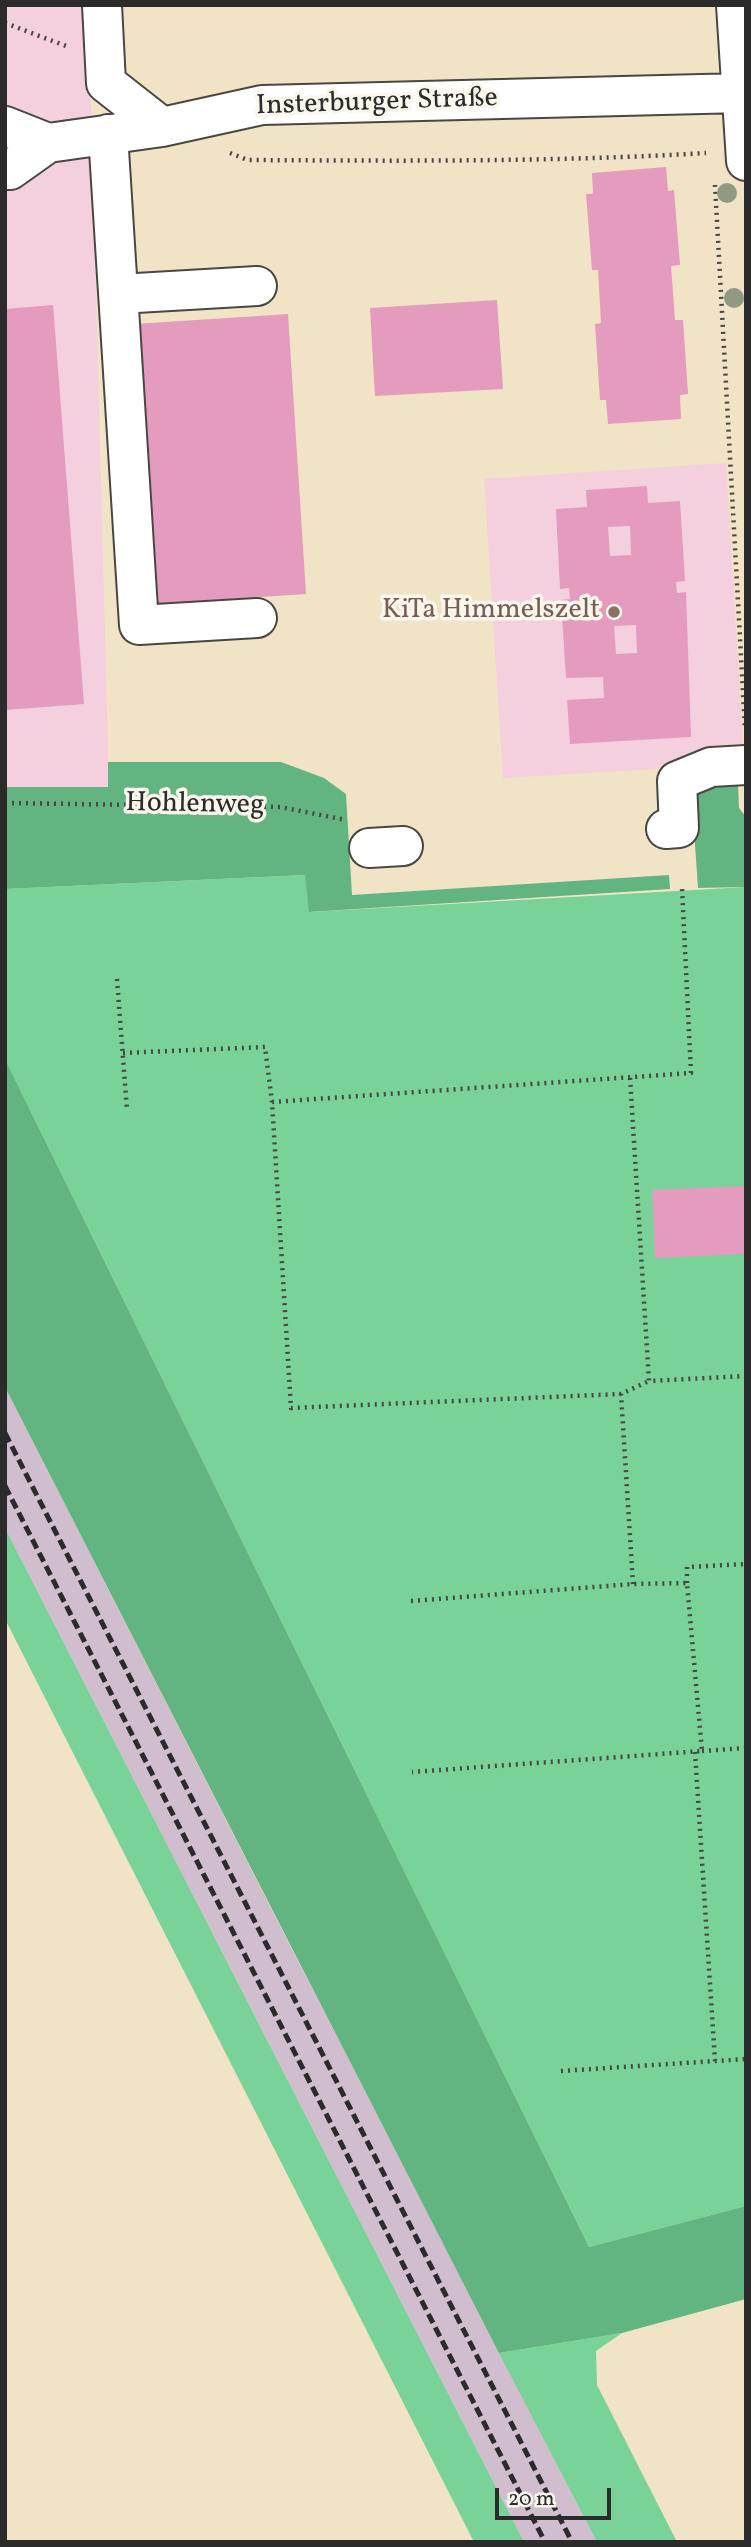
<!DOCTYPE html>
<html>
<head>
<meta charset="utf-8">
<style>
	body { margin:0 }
	#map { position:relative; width:751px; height:2547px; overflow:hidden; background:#f1e3c6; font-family:Vollkorn,serif }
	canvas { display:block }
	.frame { position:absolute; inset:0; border:7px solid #2b2b2b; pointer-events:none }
	.scale { position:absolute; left:495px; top:2488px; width:116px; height:32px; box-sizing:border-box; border:4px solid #2b2b2b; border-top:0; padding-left:9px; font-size:21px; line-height:24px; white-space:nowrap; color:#2b2b2b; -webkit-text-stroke:5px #fbf7ec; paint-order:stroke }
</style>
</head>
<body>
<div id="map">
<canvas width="751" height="2547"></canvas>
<div class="frame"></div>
<div class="scale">20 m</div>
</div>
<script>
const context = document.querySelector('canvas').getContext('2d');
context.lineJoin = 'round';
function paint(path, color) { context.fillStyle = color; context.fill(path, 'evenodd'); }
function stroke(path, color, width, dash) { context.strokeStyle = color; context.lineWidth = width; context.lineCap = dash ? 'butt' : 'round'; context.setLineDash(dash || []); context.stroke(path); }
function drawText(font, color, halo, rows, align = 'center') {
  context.font = font + ' Vollkorn,serif'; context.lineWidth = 7; context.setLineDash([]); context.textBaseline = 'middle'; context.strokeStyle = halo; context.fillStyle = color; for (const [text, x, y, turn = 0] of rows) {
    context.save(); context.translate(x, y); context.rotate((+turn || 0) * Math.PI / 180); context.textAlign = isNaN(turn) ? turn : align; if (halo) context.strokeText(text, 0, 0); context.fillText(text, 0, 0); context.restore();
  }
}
paint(new Path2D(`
	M 5,5 L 114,5 L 116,54 L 127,66 L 90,67 L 109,787 L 5,787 Z
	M 726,463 L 743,744 L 716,745 L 656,769 L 503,778 L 484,479 Z`), '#f4cfde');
paint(new Path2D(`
	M 5,1387 L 277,1920 L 597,2542 L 524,2542 L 5,1528 Z`), '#d0bdce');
paint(new Path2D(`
	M 306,875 L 310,912 L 746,887 L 746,2206 L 589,2247 L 5,1059 L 5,889 Z
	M 5,1528 L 524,2542 L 474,2542 L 5,1619 Z
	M 622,2333 L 596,2351 L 597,2385 L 677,2542 L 597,2542 L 499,2353 Z`), '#79d298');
paint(new Path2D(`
	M 108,762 L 281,762 L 324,778 L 346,794 L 352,895 L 669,875 L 670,889 L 309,912 L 305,875 L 5,889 L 5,787 L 108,787 Z
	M 738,785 L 739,808 L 746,817 L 746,887 L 698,888 L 693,815 L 700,787 Z
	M 5,1059 L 589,2247 L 746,2206 L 746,2299 L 622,2333 L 499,2353 L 5,1387 Z`), '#62b480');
paint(new Path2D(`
	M 666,167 L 668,191 L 674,190 L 680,265 L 671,266 L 675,320 L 683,320 L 688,394 L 680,395 L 681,419 L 608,424 L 606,400 L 600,400 L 595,324 L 601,323 L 598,270 L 592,270 L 586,194 L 593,194 L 592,173 Z
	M 497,300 L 503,389 L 375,396 L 370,308 Z
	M 53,305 L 84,704 L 5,710 L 5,309 Z
	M 288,314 L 306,594 L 153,604 L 135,324 Z
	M 647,486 L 648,503 L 680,501 L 685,581 L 676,582 L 677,593 L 686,592 L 691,737 L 570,744 L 567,700 L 604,698 L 603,677 L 566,678 L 561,600 L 570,599 L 569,588 L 560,589 L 556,509 L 587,507 L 586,490 ZM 630,526 L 631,555 L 610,556 L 608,527 ZM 636,625 L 637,653 L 616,654 L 614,626 Z
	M 746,1186 L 746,1254 L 655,1258 L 652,1190 Z`), '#e49bbd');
const minor = new Path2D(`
	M 102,5 L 106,83 L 162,127
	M 736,5 L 746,161
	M 5,126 L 48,143
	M 108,134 L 139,625 L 257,618
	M 5,170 L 10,170 L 48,143 L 162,127 L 262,105 L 742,93
	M 119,294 L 257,286
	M 666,829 L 679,828 L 677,781 L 711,767 L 746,765
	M 369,848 L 403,846`);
stroke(minor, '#494742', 42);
stroke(new Path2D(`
	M 5,23 L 66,46
	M 230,153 L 248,160 C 401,161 554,162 706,153
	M 715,185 L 745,729
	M 5,803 L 280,807 L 346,820
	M 117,979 L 127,1110
	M 123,1053 L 265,1047 L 272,1102 L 291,1408 L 621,1394
	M 630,1078 L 649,1381 L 746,1376
	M 272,1102 L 691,1073 L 682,888
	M 687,1583 L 687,1567 L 746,1564
	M 633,1584 L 621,1394 L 649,1381
	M 411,1601 L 633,1584 L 687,1583 L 702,1751 L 412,1772
	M 702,1751 L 746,1748
	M 695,1752 L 715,2061
	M 561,2071 L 746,2059`), '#494742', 4.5, [2, 5]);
stroke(minor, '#fff', 38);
stroke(new Path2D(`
	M 5,1433 L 572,2542
	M 5,1486 L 545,2542`), '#2b2b2b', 5, [10, 5]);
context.fillStyle = '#919983';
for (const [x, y] of [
	[727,193],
	[734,298]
]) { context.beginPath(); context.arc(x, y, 10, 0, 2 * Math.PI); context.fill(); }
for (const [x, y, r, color] of [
	[614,612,7,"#8d6e63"]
]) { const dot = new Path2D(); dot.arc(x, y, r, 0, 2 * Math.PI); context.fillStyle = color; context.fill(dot); stroke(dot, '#fbf7ec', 2.5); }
drawText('28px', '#2b2b2b', '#fbf7ec', [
	["Insterburger Straße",377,104,-2],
	["Hohlenweg",195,806,1]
]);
drawText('28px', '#785e54', '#fbf7ec', [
	["KiTa Himmelszelt",600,612]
], 'right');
</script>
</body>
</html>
